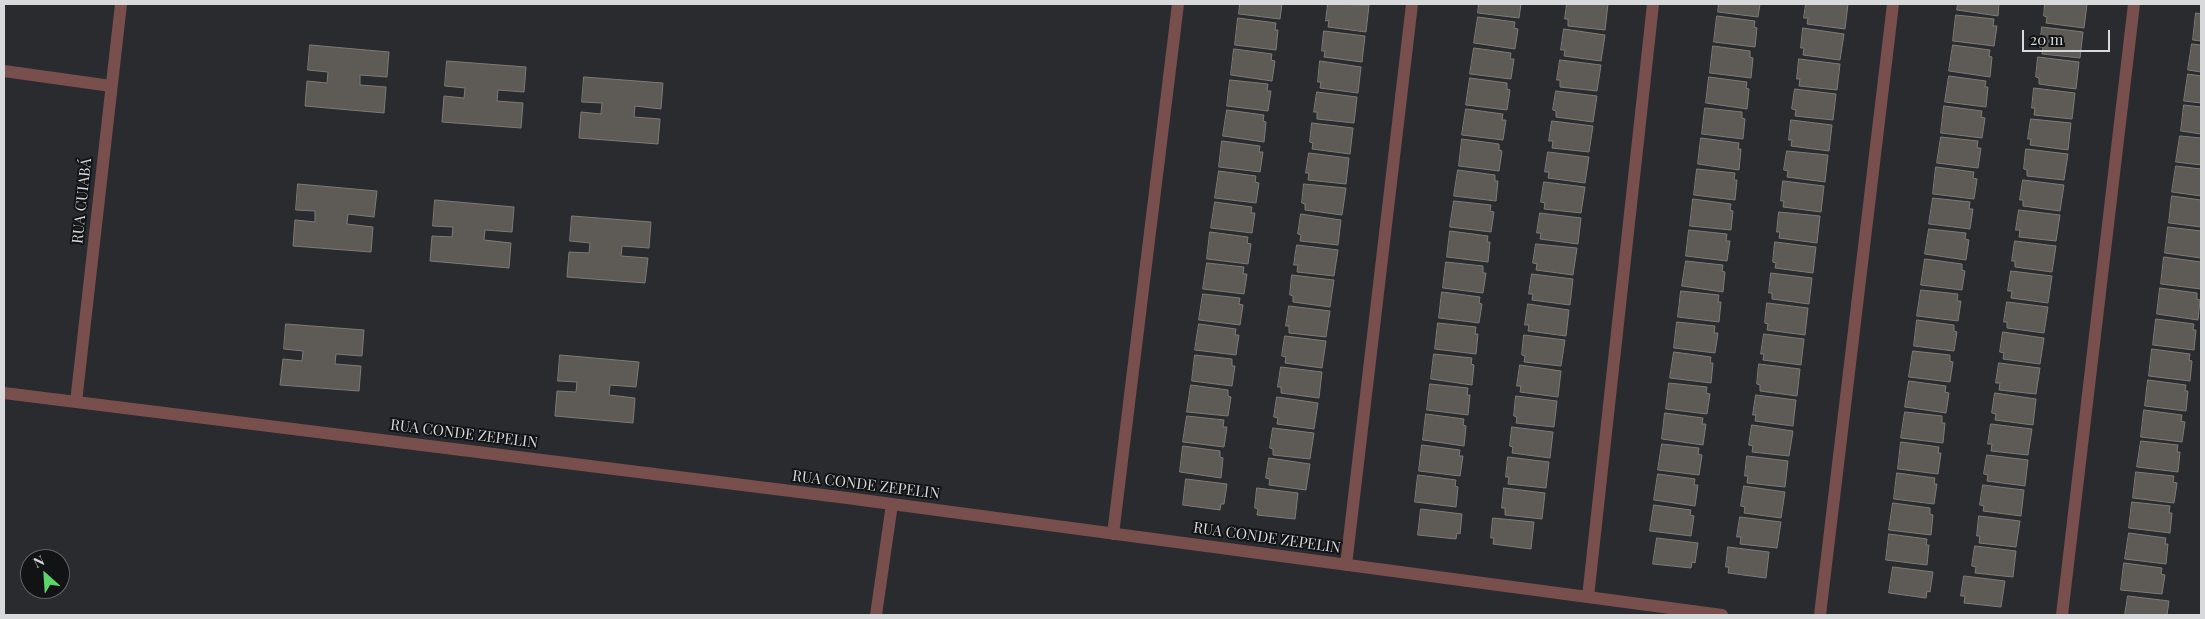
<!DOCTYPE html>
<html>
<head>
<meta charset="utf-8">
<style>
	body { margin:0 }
	#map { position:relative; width:2205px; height:619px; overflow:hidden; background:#292b2e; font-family:"Playfair Display",serif }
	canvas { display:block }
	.frame { position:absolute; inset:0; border:5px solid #d7d9db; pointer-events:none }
	.north { position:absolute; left:20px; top:549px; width:50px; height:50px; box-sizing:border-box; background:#121315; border:1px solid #616264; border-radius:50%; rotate:334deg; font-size:14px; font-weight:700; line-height:20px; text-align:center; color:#d7d9db }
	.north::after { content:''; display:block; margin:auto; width:18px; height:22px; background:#5cd56d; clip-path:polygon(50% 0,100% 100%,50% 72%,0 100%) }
	.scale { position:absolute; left:2022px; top:30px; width:88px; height:22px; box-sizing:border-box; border:2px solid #d7d9db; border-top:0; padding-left:6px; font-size:15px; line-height:18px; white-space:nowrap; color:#d7d9db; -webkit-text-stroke:4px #121315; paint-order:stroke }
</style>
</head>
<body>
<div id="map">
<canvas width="2205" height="619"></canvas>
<div class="frame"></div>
<div class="north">N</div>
<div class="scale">20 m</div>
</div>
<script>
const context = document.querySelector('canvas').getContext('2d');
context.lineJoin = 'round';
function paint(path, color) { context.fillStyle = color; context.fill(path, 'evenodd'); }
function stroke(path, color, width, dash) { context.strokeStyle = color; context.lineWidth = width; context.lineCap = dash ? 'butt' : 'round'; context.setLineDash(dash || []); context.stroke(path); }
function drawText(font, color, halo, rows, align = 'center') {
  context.font = font + ' "Playfair Display",serif'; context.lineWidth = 4; context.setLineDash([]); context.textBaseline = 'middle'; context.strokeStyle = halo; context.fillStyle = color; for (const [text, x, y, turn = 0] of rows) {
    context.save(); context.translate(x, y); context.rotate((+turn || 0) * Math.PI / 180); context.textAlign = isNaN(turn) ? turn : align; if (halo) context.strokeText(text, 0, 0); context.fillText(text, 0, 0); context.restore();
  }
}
const building = new Path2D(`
	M 1240,4 L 1282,4 L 1280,19 L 1239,14 Z
	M 1328,4 L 1369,5 L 1366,32 L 1328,27 L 1329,20 L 1326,21 Z
	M 1479,4 L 1521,4 L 1519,18 L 1478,13 Z
	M 1567,4 L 1608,4 L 1605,30 L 1568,26 L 1568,19 L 1565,19 Z
	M 1719,4 L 1760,4 L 1758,17 L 1718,12 Z
	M 1806,4 L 1848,4 L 1845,29 L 1807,24 L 1808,18 L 1804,18 Z
	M 1958,4 L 1999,4 L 1998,16 L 1957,10 Z
	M 2045,4 L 2087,4 L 2084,28 L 2046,23 L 2047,17 L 2044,16 Z
	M 2196,13 L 2201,14 L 2201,41 L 2193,40 Z
	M 1956,15 L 1994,19 L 1993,26 L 1997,26 L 1994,46 L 1953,41 Z
	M 1717,16 L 1755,21 L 1754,27 L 1757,28 L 1755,47 L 1714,42 Z
	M 1478,17 L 1515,22 L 1514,28 L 1518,29 L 1515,49 L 1474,43 Z
	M 1238,18 L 1276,23 L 1275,30 L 1278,30 L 1276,50 L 1235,45 Z
	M 2042,27 L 2083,32 L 2080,58 L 2042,54 L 2043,47 L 2040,47 Z
	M 1803,28 L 1844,34 L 1840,60 L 1803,55 L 1804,48 L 1801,48 Z
	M 1564,29 L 1605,35 L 1601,61 L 1564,56 L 1565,50 L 1561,50 Z
	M 1324,31 L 1365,36 L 1362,62 L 1324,57 L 1325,51 L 1322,51 Z
	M 2192,44 L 2201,45 L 2201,72 L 2188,70 Z
	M 310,45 L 389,52 L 387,77 L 360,75 L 360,85 L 386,87 L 384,113 L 305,106 L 307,81 L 327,83 L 328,72 L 308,70 Z
	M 1953,45 L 1990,50 L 1989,56 L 1992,57 L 1990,77 L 1949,71 Z
	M 1713,46 L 1750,51 L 1750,57 L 1753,58 L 1751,78 L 1710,73 Z
	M 1474,48 L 1511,53 L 1510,59 L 1514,59 L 1511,79 L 1470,74 Z
	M 1234,49 L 1272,54 L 1271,60 L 1275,61 L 1272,81 L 1231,75 Z
	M 2038,57 L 2079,62 L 2076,89 L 2039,84 L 2039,78 L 2036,77 Z
	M 1799,59 L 1840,64 L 1837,90 L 1799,86 L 1800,79 L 1797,79 Z
	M 1560,60 L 1601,65 L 1597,91 L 1560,87 L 1560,80 L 1557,80 Z
	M 447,61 L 526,67 L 524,92 L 498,90 L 497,101 L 523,103 L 521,128 L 442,122 L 444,96 L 464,98 L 465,88 L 445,86 Z
	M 1320,61 L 1361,67 L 1358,93 L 1320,88 L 1321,82 L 1318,82 Z
	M 2188,74 L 2201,76 L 2201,103 L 2184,101 Z
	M 1949,76 L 1986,81 L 1985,87 L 1988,87 L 1986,107 L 1945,102 Z
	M 584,77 L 663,83 L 661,109 L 635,106 L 634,117 L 660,119 L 658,144 L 579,138 L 581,112 L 601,114 L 602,103 L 582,102 Z
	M 1709,77 L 1747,82 L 1746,88 L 1749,89 L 1747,109 L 1706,103 Z
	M 1470,78 L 1507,83 L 1507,89 L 1510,90 L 1507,110 L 1466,105 Z
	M 1230,80 L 1268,84 L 1267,91 L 1271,91 L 1268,111 L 1227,106 Z
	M 2034,88 L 2075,93 L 2072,119 L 2034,115 L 2035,108 L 2032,108 Z
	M 1795,89 L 1836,94 L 1833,120 L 1795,116 L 1796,110 L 1792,109 Z
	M 1556,91 L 1597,96 L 1593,122 L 1556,117 L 1556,111 L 1553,110 Z
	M 1317,92 L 1357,97 L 1354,123 L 1317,119 L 1317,112 L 1314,112 Z
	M 2184,105 L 2201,107 L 2201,134 L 2181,131 Z
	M 1944,106 L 1982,111 L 1981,117 L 1985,118 L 1982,138 L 1941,133 Z
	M 1705,108 L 1742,112 L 1742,118 L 1745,119 L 1743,139 L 1702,134 Z
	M 1466,109 L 1503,114 L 1502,120 L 1506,120 L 1503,140 L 1462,135 Z
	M 1227,110 L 1264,115 L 1263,121 L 1266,122 L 1264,142 L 1223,136 Z
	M 2031,119 L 2071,123 L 2068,150 L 2030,145 L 2031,139 L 2028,139 Z
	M 1791,120 L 1832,125 L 1829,151 L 1791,146 L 1792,140 L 1789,140 Z
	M 1552,121 L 1593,126 L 1589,152 L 1552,148 L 1553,141 L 1549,141 Z
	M 1312,123 L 1353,128 L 1350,154 L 1312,149 L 1313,143 L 1310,142 Z
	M 2180,136 L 2201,138 L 2201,165 L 2176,162 Z
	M 1941,137 L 1978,141 L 1977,148 L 1981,148 L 1978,168 L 1937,163 Z
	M 1701,138 L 1739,143 L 1738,149 L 1741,149 L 1739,170 L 1698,164 Z
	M 1462,139 L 1499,144 L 1499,150 L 1502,151 L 1499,171 L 1459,166 Z
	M 1222,141 L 1260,146 L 1259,152 L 1263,152 L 1260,172 L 1219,167 Z
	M 2026,149 L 2068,154 L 2064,180 L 2027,176 L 2027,170 L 2024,169 Z
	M 1787,151 L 1828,155 L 1825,182 L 1787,177 L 1788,171 L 1784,170 Z
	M 1548,152 L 1589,157 L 1585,183 L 1548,178 L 1549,172 L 1545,172 Z
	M 1309,153 L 1349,158 L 1346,184 L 1308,180 L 1309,173 L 1306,173 Z
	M 2176,166 L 2201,169 L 2201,196 L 2172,192 Z
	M 1936,167 L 1974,172 L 1973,178 L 1977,179 L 1974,199 L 1933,194 Z
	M 1697,169 L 1735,173 L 1734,180 L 1737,180 L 1735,200 L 1694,195 Z
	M 1458,170 L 1495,175 L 1495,181 L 1498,181 L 1496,201 L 1454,196 Z
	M 1219,171 L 1256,176 L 1255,182 L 1259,183 L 1256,203 L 1215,198 Z
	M 2023,180 L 2064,185 L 2060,211 L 2023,206 L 2023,200 L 2020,200 Z
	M 1783,181 L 1824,186 L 1821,212 L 1783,207 L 1784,201 L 1781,201 Z
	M 1544,182 L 1585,187 L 1581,213 L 1544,209 L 1545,203 L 1541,202 Z
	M 298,184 L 377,191 L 374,217 L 348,214 L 347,224 L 373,227 L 371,252 L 293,246 L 295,220 L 315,222 L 315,211 L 296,210 Z
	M 1304,184 L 1346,188 L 1342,215 L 1305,210 L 1305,204 L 1302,203 Z
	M 2172,196 L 2201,200 L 2201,227 L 2169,223 Z
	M 1933,198 L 1970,202 L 1969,209 L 1973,209 L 1970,229 L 1929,224 Z
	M 1693,199 L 1731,204 L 1730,210 L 1733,211 L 1731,230 L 1690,226 Z
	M 435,200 L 514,207 L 512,232 L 485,230 L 484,240 L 511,243 L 509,268 L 430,261 L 432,236 L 452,237 L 453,227 L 433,226 Z
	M 1454,201 L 1491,205 L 1490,211 L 1494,212 L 1491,232 L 1450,227 Z
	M 1215,202 L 1252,207 L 1251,213 L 1255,213 L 1252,233 L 1211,228 Z
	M 2019,210 L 2060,215 L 2056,241 L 2019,237 L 2020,230 L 2016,230 Z
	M 1779,212 L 1820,216 L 1817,243 L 1779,238 L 1780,232 L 1777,232 Z
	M 1540,213 L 1581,218 L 1578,244 L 1540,239 L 1541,233 L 1537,233 Z
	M 1301,214 L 1341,220 L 1338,245 L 1300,241 L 1301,235 L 1298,234 Z
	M 572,216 L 651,222 L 649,248 L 622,246 L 621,256 L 648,258 L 645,283 L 567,277 L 569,252 L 589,253 L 590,243 L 570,241 Z
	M 2168,227 L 2201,231 L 2201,258 L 2165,253 Z
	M 1929,229 L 1966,233 L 1965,239 L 1969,240 L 1966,260 L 1925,254 Z
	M 1689,230 L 1727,234 L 1726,241 L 1730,241 L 1727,261 L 1686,256 Z
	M 1450,231 L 1488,236 L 1487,242 L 1490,242 L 1488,262 L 1447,257 Z
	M 1210,232 L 1248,237 L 1247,243 L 1251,244 L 1248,264 L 1207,259 Z
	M 2015,241 L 2056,246 L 2052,272 L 2015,267 L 2015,261 L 2012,261 Z
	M 1775,242 L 1816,247 L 1813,273 L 1775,268 L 1776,263 L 1773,262 Z
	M 1536,244 L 1577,248 L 1573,275 L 1536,270 L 1537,264 L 1533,263 Z
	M 1297,245 L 1338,250 L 1334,276 L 1297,272 L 1298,265 L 1294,265 Z
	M 2164,257 L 2201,262 L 2201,289 L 2161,284 Z
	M 1925,259 L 1962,264 L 1962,270 L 1965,271 L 1962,290 L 1921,285 Z
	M 1686,261 L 1723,265 L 1722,271 L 1725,272 L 1723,292 L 1682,286 Z
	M 1446,262 L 1483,266 L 1483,273 L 1486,273 L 1483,293 L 1443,288 Z
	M 1207,263 L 1244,267 L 1243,274 L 1247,274 L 1244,294 L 1203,289 Z
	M 2011,271 L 2052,276 L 2048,303 L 2011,298 L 2012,291 L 2008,291 Z
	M 1771,273 L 1812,278 L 1809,304 L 1772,299 L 1772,293 L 1769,293 Z
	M 1532,274 L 1573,279 L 1570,305 L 1532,300 L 1533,294 L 1529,294 Z
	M 1292,275 L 1334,280 L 1330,307 L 1293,302 L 1293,296 L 1290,295 Z
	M 2160,288 L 2197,293 L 2197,299 L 2200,300 L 2198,320 L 2157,314 Z
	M 1921,290 L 1958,294 L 1957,301 L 1961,301 L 1958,321 L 1917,316 Z
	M 1681,291 L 1719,295 L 1718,302 L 1721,302 L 1719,322 L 1678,317 Z
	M 1442,292 L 1480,297 L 1479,303 L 1482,304 L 1479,323 L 1439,318 Z
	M 1203,294 L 1240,298 L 1239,304 L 1243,305 L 1240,325 L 1199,320 Z
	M 2007,302 L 2048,307 L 2044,333 L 2007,328 L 2007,322 L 2004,322 Z
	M 1767,303 L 1808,308 L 1805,335 L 1767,330 L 1768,324 L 1765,323 Z
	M 1528,304 L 1569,310 L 1566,336 L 1528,331 L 1529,325 L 1525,325 Z
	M 1289,306 L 1330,311 L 1326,337 L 1289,333 L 1289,326 L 1286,326 Z
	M 2156,319 L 2194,324 L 2193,330 L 2196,330 L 2194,350 L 2153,345 Z
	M 1917,320 L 1954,325 L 1954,331 L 1957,332 L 1954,351 L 1914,346 Z
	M 1677,322 L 1715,326 L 1714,333 L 1718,333 L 1715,353 L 1674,348 Z
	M 1438,323 L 1476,327 L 1475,334 L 1478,334 L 1476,354 L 1435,349 Z
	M 286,324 L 364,330 L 362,356 L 336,354 L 335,364 L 361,366 L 359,391 L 280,385 L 283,359 L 302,361 L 303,351 L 284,349 Z
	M 1199,324 L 1236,329 L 1235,335 L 1239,335 L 1236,355 L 1195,350 Z
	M 2003,332 L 2044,338 L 2040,364 L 2003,359 L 2004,353 L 2000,352 Z
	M 1764,334 L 1804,339 L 1801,365 L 1763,360 L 1764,354 L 1761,354 Z
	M 1524,335 L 1565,340 L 1561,366 L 1524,362 L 1525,356 L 1522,355 Z
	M 1285,336 L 1326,341 L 1322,368 L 1285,363 L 1286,357 L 1282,356 Z
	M 2152,349 L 2190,354 L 2189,360 L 2192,361 L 2190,381 L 2149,376 Z
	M 1913,351 L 1950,355 L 1950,361 L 1953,362 L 1950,382 L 1909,377 Z
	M 1674,352 L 1711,357 L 1710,363 L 1713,363 L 1711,383 L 1670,378 Z
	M 1434,354 L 1472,358 L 1471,364 L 1474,365 L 1472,385 L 1431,379 Z
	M 560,355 L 639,362 L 636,387 L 610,385 L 609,395 L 635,398 L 633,423 L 555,416 L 557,391 L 576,392 L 577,382 L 558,381 Z
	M 1195,355 L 1232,359 L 1232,366 L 1235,366 L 1232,386 L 1192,381 Z
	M 1999,363 L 2040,368 L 2036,394 L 1999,390 L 2000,383 L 1996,383 Z
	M 1759,364 L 1800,369 L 1797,396 L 1760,391 L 1760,385 L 1757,384 Z
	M 1520,365 L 1561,371 L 1558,397 L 1520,392 L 1521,386 L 1517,386 Z
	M 1281,367 L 1322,372 L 1319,398 L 1281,393 L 1281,387 L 1278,387 Z
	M 2148,380 L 2186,385 L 2185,391 L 2188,391 L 2186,411 L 2145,406 Z
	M 1909,381 L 1946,386 L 1945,392 L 1949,393 L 1946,413 L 1905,407 Z
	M 1669,383 L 1707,387 L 1706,393 L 1710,394 L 1707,414 L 1666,409 Z
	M 1430,384 L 1468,388 L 1467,395 L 1470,395 L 1468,415 L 1427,410 Z
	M 1191,385 L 1228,390 L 1228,396 L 1231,397 L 1228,416 L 1187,412 Z
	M 1995,393 L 2036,399 L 2033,425 L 1995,420 L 1996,414 L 1992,413 Z
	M 1756,395 L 1796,400 L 1793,426 L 1755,421 L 1756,415 L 1753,415 Z
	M 1516,396 L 1557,401 L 1554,427 L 1516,423 L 1517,417 L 1514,416 Z
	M 1277,397 L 1318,403 L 1314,429 L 1277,424 L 1278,418 L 1274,417 Z
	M 2144,410 L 2182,415 L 2181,421 L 2185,422 L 2182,442 L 2141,437 Z
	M 1905,412 L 1942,416 L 1942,423 L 1945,423 L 1943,443 L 1901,438 Z
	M 1665,413 L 1703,418 L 1702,424 L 1706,424 L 1703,445 L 1662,439 Z
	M 1426,414 L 1464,419 L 1463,425 L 1466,426 L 1464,446 L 1423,440 Z
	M 1187,416 L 1224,420 L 1223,427 L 1227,427 L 1224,447 L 1183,442 Z
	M 1991,424 L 2032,429 L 2028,455 L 1991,451 L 1992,444 L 1988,444 Z
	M 1752,425 L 1793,431 L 1789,456 L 1752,452 L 1753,446 L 1749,445 Z
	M 1512,427 L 1553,432 L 1550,458 L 1512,453 L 1513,447 L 1510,446 Z
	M 1273,428 L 1314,433 L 1310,459 L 1273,455 L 1273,449 L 1270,448 Z
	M 2141,441 L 2178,445 L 2177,452 L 2180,452 L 2178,472 L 2137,467 Z
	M 1901,442 L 1939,447 L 1938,453 L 1941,453 L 1938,474 L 1898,469 Z
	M 1662,444 L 1699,448 L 1698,454 L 1702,455 L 1699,475 L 1658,470 Z
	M 1422,445 L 1460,450 L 1459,456 L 1463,456 L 1460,476 L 1419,471 Z
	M 1183,446 L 1220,451 L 1220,457 L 1223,458 L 1221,478 L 1180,472 Z
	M 1987,455 L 2028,460 L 2025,486 L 1987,481 L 1988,475 L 1984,474 Z
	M 1747,456 L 1788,461 L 1785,487 L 1747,483 L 1748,476 L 1745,476 Z
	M 1508,457 L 1549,462 L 1546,488 L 1508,484 L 1509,477 L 1506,477 Z
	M 1269,458 L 1310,464 L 1306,490 L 1269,485 L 1270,479 L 1266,478 Z
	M 2136,472 L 2174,476 L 2173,482 L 2177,483 L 2174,503 L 2133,498 Z
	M 1897,473 L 1935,478 L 1934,484 L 1937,484 L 1934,504 L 1894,499 Z
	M 1658,474 L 1695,479 L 1694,485 L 1698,485 L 1695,506 L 1654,500 Z
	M 1418,475 L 1456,480 L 1455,486 L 1458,487 L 1456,507 L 1415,502 Z
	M 1186,479 L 1227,484 L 1224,504 L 1221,504 L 1220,510 L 1183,505 Z
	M 1983,485 L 2024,490 L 2021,516 L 1983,511 L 1984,506 L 1980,505 Z
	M 1744,486 L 1785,492 L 1781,518 L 1744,513 L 1745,507 L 1741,506 Z
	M 1257,488 L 1298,493 L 1295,519 L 1257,515 L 1258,509 L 1255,508 Z
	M 1504,488 L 1545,493 L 1542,519 L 1505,515 L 1505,508 L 1502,508 Z
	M 2132,502 L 2170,506 L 2169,513 L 2172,513 L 2170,533 L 2129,528 Z
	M 1893,503 L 1930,508 L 1930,514 L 1933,515 L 1931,535 L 1889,530 Z
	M 1654,505 L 1691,510 L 1690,515 L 1694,516 L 1691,536 L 1650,531 Z
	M 1421,509 L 1462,514 L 1460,534 L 1457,533 L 1456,539 L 1418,535 Z
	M 1979,516 L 2020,521 L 2016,547 L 1979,543 L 1980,536 L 1977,536 Z
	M 1740,517 L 1781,522 L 1777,548 L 1740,544 L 1741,537 L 1737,537 Z
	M 1493,518 L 1534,522 L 1531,549 L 1493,544 L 1494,538 L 1491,538 Z
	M 2129,533 L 2166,538 L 2165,544 L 2168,544 L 2166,564 L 2125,559 Z
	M 1889,534 L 1927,539 L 1926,545 L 1929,545 L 1927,565 L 1886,560 Z
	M 1657,538 L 1698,543 L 1695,563 L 1692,562 L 1691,568 L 1653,564 Z
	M 1975,546 L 2016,551 L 2013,577 L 1975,573 L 1976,567 L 1972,566 Z
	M 1728,547 L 1769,552 L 1766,578 L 1728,573 L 1729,567 L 1726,567 Z
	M 2124,563 L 2162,568 L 2161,574 L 2165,575 L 2162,594 L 2121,590 Z
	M 1893,567 L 1933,572 L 1930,592 L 1927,591 L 1926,598 L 1889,593 Z
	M 1964,576 L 2005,581 L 2001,607 L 1964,603 L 1965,596 L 1961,596 Z
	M 2128,596 L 2169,601 L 2167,615 L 2125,615 Z`);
paint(building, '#5e5b57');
stroke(building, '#7e7b77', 1);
stroke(new Path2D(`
	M 4,71 L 111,86
	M 4,393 L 847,498 L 1722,615
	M 76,402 L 121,4
	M 1113,534 L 1178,4
	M 1346,565 L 1412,4
	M 1588,597 L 1653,4
	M 876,615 L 892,504
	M 1820,615 L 1893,4
	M 2062,615 L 2134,4`), '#794f4d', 12);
drawText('15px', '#d7d9db', '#121315', [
	["RUA CUIABÁ",82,201,-84],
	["RUA CONDE ZEPELIN",464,434,7],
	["RUA CONDE ZEPELIN",866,485,7],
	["RUA CONDE ZEPELIN",1267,538,8]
]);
</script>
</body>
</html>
